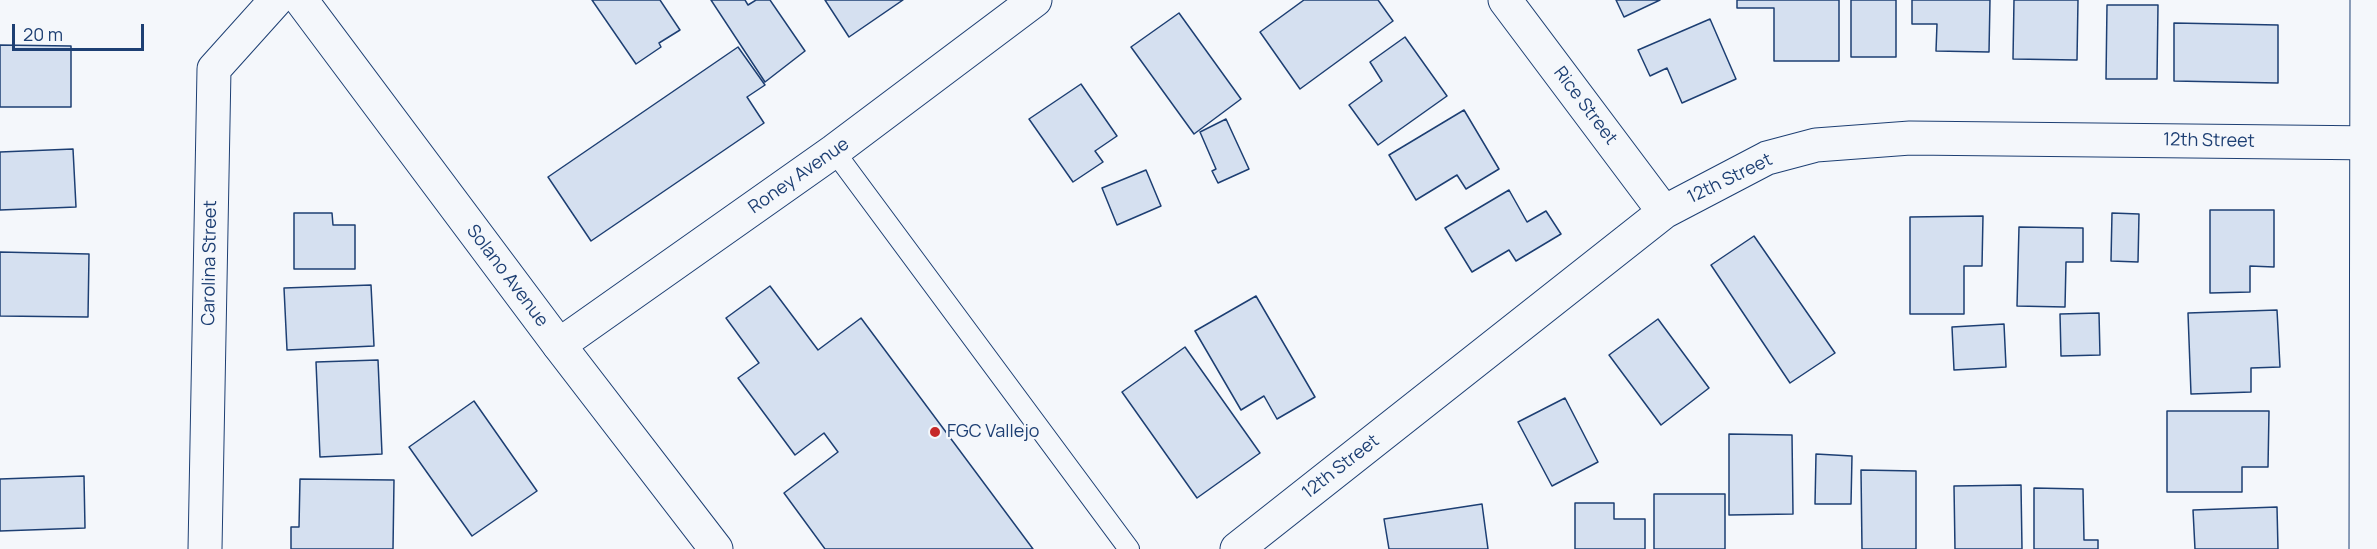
<!DOCTYPE html>
<html>
<head>
<meta charset="utf-8">
<style>
	body { margin:0 }
	#map { position:relative; width:2377px; height:549px; overflow:hidden; background:#f4f7fb; font-family:Manrope,sans-serif }
	canvas { display:block }
	.scale { position:absolute; left:12px; top:24px; width:132px; height:27px; box-sizing:border-box; border:3px solid #1d3f73; border-top:0; padding-left:8px; font-size:18px; line-height:21px; white-space:nowrap; color:#1d3f73; -webkit-text-stroke:4px #f4f7fb; paint-order:stroke }
</style>
</head>
<body>
<div id="map">
<canvas width="2377" height="549"></canvas>
<div class="scale">20 m</div>
</div>
<script>
const context = document.querySelector('canvas').getContext('2d');
context.lineJoin = 'round';
function paint(path, color) { context.fillStyle = color; context.fill(path, 'evenodd'); }
function stroke(path, color, width, dash) { context.strokeStyle = color; context.lineWidth = width; context.lineCap = dash ? 'butt' : 'round'; context.setLineDash(dash || []); context.stroke(path); }
function drawText(font, color, halo, rows, align = 'center') {
  context.font = font + ' Manrope,sans-serif'; context.lineWidth = 4.5; context.setLineDash([]); context.textBaseline = 'middle'; context.strokeStyle = halo; context.fillStyle = color; for (const [text, x, y, turn = 0] of rows) {
    context.save(); context.translate(x, y); context.rotate((+turn || 0) * Math.PI / 180); context.textAlign = isNaN(turn) ? turn : align; if (halo) context.strokeText(text, 0, 0); context.fillText(text, 0, 0); context.restore();
  }
}
const building = new Path2D(`
	M 592,0 L 660,0 L 680,30 L 659,43 L 661,47 L 636,64 Z
	M 711,0 L 745,0 L 748,5 L 756,0 L 770,0 L 805,51 L 765,82 Z
	M 825,0 L 903,0 L 849,37 Z
	M 1304,0 L 1378,0 L 1393,21 L 1300,89 L 1260,32 Z
	M 1616,0 L 1660,0 L 1624,17 Z
	M 1737,0 L 1839,0 L 1839,61 L 1774,61 L 1774,8 L 1737,8 Z
	M 1851,0 L 1896,0 L 1896,57 L 1851,57 Z
	M 1912,0 L 1990,0 L 1989,52 L 1936,51 L 1937,24 L 1912,24 Z
	M 2014,0 L 2078,0 L 2077,60 L 2013,59 Z
	M 2107,5 L 2158,5 L 2157,79 L 2106,79 Z
	M 1179,13 L 1241,99 L 1194,134 L 1131,47 Z
	M 1710,19 L 1736,79 L 1682,103 L 1667,68 L 1650,76 L 1638,50 Z
	M 2174,23 L 2278,25 L 2278,83 L 2174,81 Z
	M 1405,37 L 1447,96 L 1378,145 L 1349,105 L 1382,81 L 1370,62 Z
	M 0,45 L 71,46 L 71,107 L 0,107 Z
	M 738,47 L 765,85 L 747,97 L 764,123 L 591,241 L 548,177 Z
	M 1081,84 L 1117,136 L 1095,151 L 1103,162 L 1073,182 L 1029,119 Z
	M 1464,110 L 1499,169 L 1466,189 L 1457,175 L 1416,200 L 1389,155 Z
	M 1226,119 L 1249,169 L 1218,183 L 1212,171 L 1216,169 L 1200,132 Z
	M 73,149 L 76,207 L 0,210 L 0,152 Z
	M 1146,170 L 1161,206 L 1117,225 L 1102,188 Z
	M 1509,190 L 1527,222 L 1546,211 L 1561,234 L 1516,261 L 1509,250 L 1472,272 L 1445,228 Z
	M 2210,210 L 2274,210 L 2274,267 L 2250,266 L 2250,292 L 2210,293 Z
	M 294,213 L 332,213 L 333,225 L 355,225 L 355,269 L 294,269 Z
	M 2112,213 L 2139,214 L 2138,262 L 2111,261 Z
	M 1983,216 L 1982,266 L 1964,266 L 1964,314 L 1910,314 L 1910,217 Z
	M 2019,227 L 2083,228 L 2083,262 L 2066,262 L 2065,307 L 2017,306 Z
	M 1754,236 L 1835,353 L 1790,383 L 1711,265 Z
	M 0,252 L 89,254 L 88,317 L 0,316 Z
	M 371,285 L 374,346 L 287,350 L 284,288 Z
	M 770,286 L 818,350 L 861,318 L 1033,549 L 825,549 L 784,493 L 838,452 L 824,433 L 795,455 L 738,378 L 759,363 L 726,318 Z
	M 1256,296 L 1315,397 L 1277,419 L 1264,396 L 1241,410 L 1195,331 Z
	M 2277,310 L 2280,367 L 2251,368 L 2251,392 L 2191,394 L 2188,313 Z
	M 2099,313 L 2100,355 L 2061,356 L 2060,314 Z
	M 1658,319 L 1709,388 L 1661,425 L 1609,355 Z
	M 2004,324 L 2006,367 L 1954,370 L 1952,327 Z
	M 1185,347 L 1260,453 L 1197,498 L 1122,392 Z
	M 378,360 L 382,454 L 320,457 L 316,362 Z
	M 1565,398 L 1598,462 L 1552,486 L 1518,422 Z
	M 474,401 L 537,491 L 472,536 L 409,447 Z
	M 2167,411 L 2269,411 L 2268,467 L 2242,467 L 2242,492 L 2167,492 Z
	M 1729,434 L 1792,435 L 1793,514 L 1729,515 Z
	M 1816,454 L 1852,456 L 1851,504 L 1815,504 Z
	M 1861,470 L 1916,471 L 1916,549 L 1862,549 Z
	M 84,476 L 85,528 L 0,531 L 0,479 Z
	M 300,479 L 394,480 L 393,549 L 291,549 L 291,527 L 299,527 Z
	M 2021,485 L 2022,549 L 1955,549 L 1954,486 Z
	M 2034,488 L 2083,489 L 2084,540 L 2098,540 L 2098,549 L 2034,549 Z
	M 1654,494 L 1725,494 L 1725,549 L 1654,549 Z
	M 1575,503 L 1614,503 L 1614,519 L 1645,519 L 1645,549 L 1575,549 Z
	M 1482,504 L 1488,549 L 1389,549 L 1384,519 Z
	M 2277,507 L 2278,549 L 2195,549 L 2193,510 Z`);
paint(building, '#d5e0f0');
stroke(building, '#1d3f73', 1.5);
const lane = new Path2D(`
	M 834,151 L 1129,549`);
const street = new Path2D(`
	M 1505,0 L 1664,212
	M 559,345 L 834,151 L 1035,0
	M 205,549 L 214,69 L 276,0
	M 1237,549 L 1664,212 L 1767,158 L 1816,145 L 1910,138 L 2377,143`);
const secondary = new Path2D(`
	M 301,0 L 559,345 L 716,549
	M 2366,549 L 2367,0`);
stroke(lane, '#1d3f73', 22);
stroke(street, '#1d3f73', 35);
stroke(secondary, '#1d3f73', 35);
stroke(lane, '#f4f7fb', 20);
stroke(street, '#f4f7fb', 33);
stroke(secondary, '#f4f7fb', 33);
for (const [x, y, r, color] of [
	[935,432,6,"#c62828"]
]) { const dot = new Path2D(); dot.arc(x, y, r, 0, 2 * Math.PI); context.fillStyle = color; context.fill(dot); stroke(dot, '#f4f7fb', 2); }
drawText('18px', '#1d3f73', '#f4f7fb', [
	["Rice Street",1585,106,53],
	["12th Street",2209,141,1],
	["Roney Avenue",799,176,-35],
	["12th Street",1730,179,-26],
	["Carolina Street",210,263,-89],
	["Solano Avenue",507,276,53],
	["12th Street",1341,467,-38]
]);
drawText('18px', '#1d3f73', '#f4f7fb', [
	["FGC Vallejo",947,432]
], 'left');
</script>
</body>
</html>
